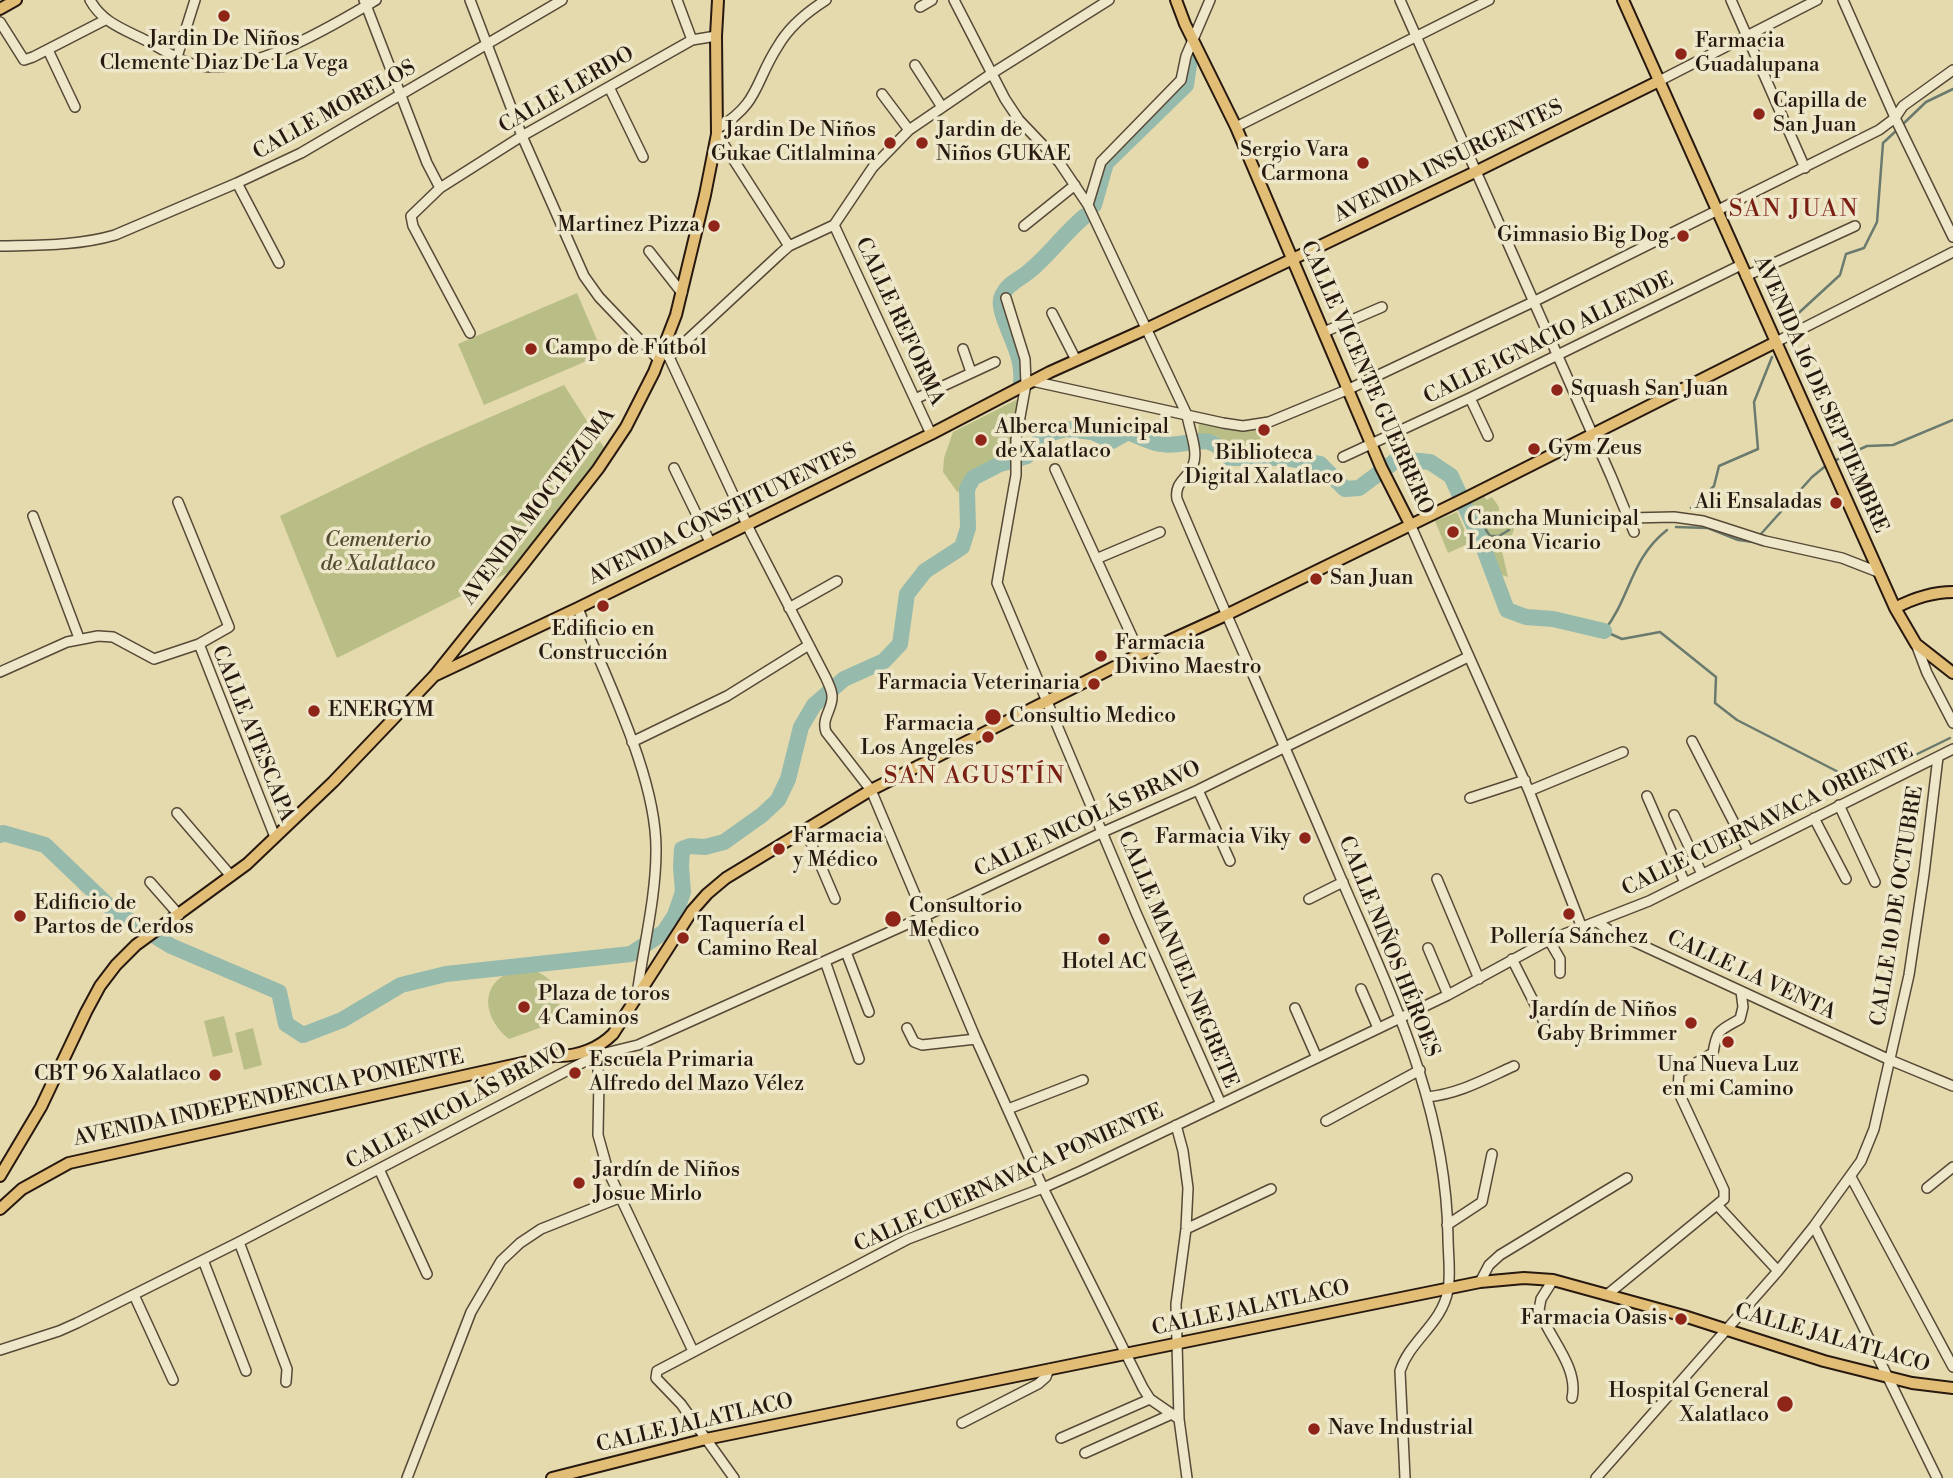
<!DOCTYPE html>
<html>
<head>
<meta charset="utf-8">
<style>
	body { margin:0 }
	canvas { display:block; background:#e5daad }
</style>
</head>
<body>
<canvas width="1953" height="1478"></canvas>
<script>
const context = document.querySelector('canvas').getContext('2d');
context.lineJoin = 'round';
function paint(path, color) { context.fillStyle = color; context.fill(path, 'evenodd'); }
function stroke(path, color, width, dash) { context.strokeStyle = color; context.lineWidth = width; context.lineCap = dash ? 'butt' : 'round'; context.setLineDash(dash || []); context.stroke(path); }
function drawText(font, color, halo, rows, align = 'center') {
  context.font = font + ' "Libre Bodoni",serif'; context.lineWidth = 7; context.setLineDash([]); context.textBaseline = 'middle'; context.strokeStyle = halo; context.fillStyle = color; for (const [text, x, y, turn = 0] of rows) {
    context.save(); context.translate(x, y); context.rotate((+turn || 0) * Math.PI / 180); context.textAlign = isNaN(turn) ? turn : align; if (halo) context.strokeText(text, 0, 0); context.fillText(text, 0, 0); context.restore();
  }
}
paint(new Path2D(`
	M 577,293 L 603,354 L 484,405 L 458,344 Z
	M 564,385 L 605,449 L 521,566 L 337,658 L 280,516 L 424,446 Z
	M 1022,397 L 1007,458 C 984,466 966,467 958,493 L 943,472 L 944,458 L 953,432 Z
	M 1199,424 L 1220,425 L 1228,429 L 1261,430 L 1260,453 L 1240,455 L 1227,452 L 1217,436 L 1198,435 Z
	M 1483,492 L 1486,500 L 1492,497 L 1499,507 L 1499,513 L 1511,514 L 1518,521 L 1514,524 C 1514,532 1513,537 1505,539 L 1505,545 L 1501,547 L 1508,577 L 1496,573 L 1494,562 L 1465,501 Z
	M 1457,512 L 1470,543 L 1448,553 L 1435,521 Z
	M 523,968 C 552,972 567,994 556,1022 L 509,1039 C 479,1014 480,977 523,968 Z
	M 224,1016 L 233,1052 L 213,1057 L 204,1021 Z
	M 253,1028 L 262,1065 L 244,1070 L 235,1033 Z`), '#b9be86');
stroke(new Path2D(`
	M 1902,125 L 1926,102 L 1953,89
	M 1791,320 L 1840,275 L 1846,254 L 1864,248 L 1877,222 L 1883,143 L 1897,130
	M 1834,461 L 1867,446 L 1893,445 L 1953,420
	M 1691,508 L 1714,486 L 1719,466 L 1758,449 L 1754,402 L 1772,357
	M 1467,511 L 1476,513
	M 1481,523 L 1490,536 L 1499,536 L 1509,530
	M 1676,527 L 1708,528 L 1738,540 L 1754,542
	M 1667,530 C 1630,559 1631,597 1604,631 L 1622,639 L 1660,632 L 1716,677 L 1715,703 L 1737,720 L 1852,779 L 1866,779 L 1950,738
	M 1760,535 L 1812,477 L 1828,464`), '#6a7a6e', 2.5);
stroke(new Path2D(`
	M 1094,205 L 1106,163 L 1186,85 L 1191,52
	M 1021,383 C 1024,358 1010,338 1003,315 C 1001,308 999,301 1003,294 C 1008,284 1018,280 1027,273 C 1049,256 1064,233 1085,216
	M 0,835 L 3,833 L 45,845 L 113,910 L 171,946 L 279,992 L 286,1024 L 303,1035 L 342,1020 L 401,985 L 446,974 L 631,954 L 664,932 L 675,915 L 683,892 L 681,867 L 682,849 L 690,846 L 705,847 L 724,842 L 762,815 L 778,800 L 788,779 L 801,727 L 814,705 L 844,679 L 884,661 L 900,644 L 907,594 L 925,571 L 962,547 L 968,528 L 967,489 L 973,478 L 1000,464 L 1027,456 L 1044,435 L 1066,429 L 1092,432 L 1112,441 L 1128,432 C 1138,436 1149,442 1160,444 C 1189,449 1206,427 1230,458 L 1286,458 L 1320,464 L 1345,489 L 1359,488 L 1398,459 L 1430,462 L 1451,476 L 1481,541 L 1507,610 L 1526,617 L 1553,619 L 1604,631`), '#96baac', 16);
const minor = new Path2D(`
	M 90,0 C 102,22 123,29 145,40 C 160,48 176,59 192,64 C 244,80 332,26 376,0
	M 364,0 L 427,163 L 440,188
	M 470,0 L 522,136 L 584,276 L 599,297 L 659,360
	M 677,0 L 692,40
	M 954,0 L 1005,99 L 1019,120 L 1059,162 L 1088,205 L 1187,415 C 1189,429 1199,452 1193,465 C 1188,479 1174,482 1177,499 C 1229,623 1285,745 1337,869 C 1389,991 1446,1102 1448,1237 C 1448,1254 1451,1273 1448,1290 C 1442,1324 1410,1340 1400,1371 L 1405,1478
	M 1400,0 L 1611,476 L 1634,532
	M 1731,0 L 1805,168
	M 1843,0 L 1897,122 L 1953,237
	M 920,7 L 932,0
	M 0,22 L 24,60 L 33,57 L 105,20
	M 48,50 L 75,107
	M 177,57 L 195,0
	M 915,65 L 942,107
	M 1659,81 L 1817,0
	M 609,87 L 643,157
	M 882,94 L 909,130
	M 1236,127 L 1489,0
	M 717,129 C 760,103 754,83 778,46 C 789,27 807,12 826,0
	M 717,134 L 789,246
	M 237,183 L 279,263
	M 1088,205 L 1101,162 L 1181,80 L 1186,56 L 1210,0
	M 834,225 L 931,434
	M 1024,226 L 1075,185
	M 0,246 C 39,245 77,246 115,235 L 237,183 L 301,153 L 562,0
	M 649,251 L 682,293
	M 1746,276 L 1855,226
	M 1006,298 L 1025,359 L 1026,384 L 1016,439 L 1016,475 L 997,583 L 1137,915 L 1221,1104
	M 1052,313 L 1076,360
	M 1324,332 L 1382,307
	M 470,333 L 413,226 L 411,216 L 440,188 L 522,136 L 692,40 L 716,36
	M 1776,342 L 1953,252
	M 963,349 L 971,372
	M 662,352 L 669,357 L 751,533 L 826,678 C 828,683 832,690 832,696 C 833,709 821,718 826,732 L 871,790 L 976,1039 L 1043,1188 L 1143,1388 L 1150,1399 L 1179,1419
	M 669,357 L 781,253 L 789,246 L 834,225 L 873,167 L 909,130 L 991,74 L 1109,0
	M 1032,381 L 1223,423 L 1243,426 L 1269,422 L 1349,389 L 1533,302 L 1879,130 L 1895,118 L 1903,106 L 1953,70
	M 1470,398 L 1488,436
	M 915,399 L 995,362
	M 1343,457 L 1470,398 L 1741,265
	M 674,468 L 710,542
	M 1055,469 L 1140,654
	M 33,516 L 79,638
	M 1629,518 L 1674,517 L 1703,521 L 1765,541 L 1842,558 L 1878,572
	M 1410,524 L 1529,791 L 1582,928
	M 1096,559 L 1160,532
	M 578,608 C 605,678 657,776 656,851 C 656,898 643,948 637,995
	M 789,608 L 837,581
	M 199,644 L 275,837
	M 1916,644 L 1927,673 L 1953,723
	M 0,672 L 67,642 L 98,636 L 113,637 L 154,659 L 199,644 L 229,627 L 178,502
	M 1692,741 L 1748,850
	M 632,742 L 727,696 L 809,645
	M 1198,790 L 1230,861
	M 1529,791 L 1623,752
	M 1647,796 L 1685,883
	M 1470,798 L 1525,780
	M 1839,805 L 1875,882
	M 177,813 L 231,876
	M 1674,815 L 1702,874
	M 1814,818 L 1846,879
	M 805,829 L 835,899
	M 1437,879 L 1479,979
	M 150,882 L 179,915
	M 1309,899 L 1343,882
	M 1597,922 L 1609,930 L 1890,1060 L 1953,1086
	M 1549,940 L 1560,959 L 1560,973
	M 1428,948 L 1448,995
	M 846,952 L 869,1012
	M 1512,959 L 1549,1032
	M 825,961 L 859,1059
	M 1361,989 L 1378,1028
	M 1295,1008 L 1317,1058
	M 907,1028 L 914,1042 L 922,1045 L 976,1039
	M 596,1052 L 599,1079 L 598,1135 L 608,1171 L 693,1351
	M 1427,1097 C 1459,1094 1485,1079 1514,1066
	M 1008,1109 L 1083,1080
	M 1326,1121 L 1420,1070
	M 1176,1125 L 1183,1151 L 1188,1188 L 1186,1229 L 1176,1304 L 1179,1419 L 1187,1478
	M 379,1169 L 427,1274
	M 1851,1177 L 1953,1367
	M 1927,1188 L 1953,1167
	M 1718,1206 L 1778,1271
	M 1447,1225 L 1482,1202 L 1492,1154
	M 1814,1226 L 1937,1478
	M 1186,1229 L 1271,1189
	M 239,1242 L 287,1369 L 286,1382
	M 203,1260 L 246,1371
	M 1553,1280 L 1541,1299 L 1539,1310 C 1549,1338 1579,1367 1572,1398
	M 1480,1282 L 1489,1265 L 1500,1255 L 1627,1178
	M 1608,1294 L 1724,1199 L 1724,1190 L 1678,1091 L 1679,1073 L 1713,1053 C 1717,1029 1719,1031 1740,1019 L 1743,1007 L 1741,991
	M 134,1295 L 173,1380
	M 0,1350 L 59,1331 L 77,1323 L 239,1242 L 597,1055 L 638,1045 L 923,917 L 1103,832 L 1198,790 L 1468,657
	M 962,1423 L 1038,1384 L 1046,1377 L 1049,1369
	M 1061,1438 L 1150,1399
	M 1085,1453 L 1172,1414
	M 407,1478 L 471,1312 L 501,1261 L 520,1243 L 541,1229 L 619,1198
	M 734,1478 L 681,1404 L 656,1378 L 657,1371 L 908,1239 L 1043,1188 L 1081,1171 L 1448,995 L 1549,940 L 1649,901 L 1953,749
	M 1596,1478 L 1778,1271 L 1814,1226 L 1861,1161 L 1874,1129 L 1909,975 L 1924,874 L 1938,757`);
const major = new Path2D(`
	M 1176,0 L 1185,24 L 1236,127 L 1381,467 L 1410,524
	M 1623,0 L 1895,608 L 1916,644 L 1953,673
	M 0,9 L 16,0
	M 1895,608 C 1914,598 1932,592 1953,592
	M 436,675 L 578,608 L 931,434 L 1050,372 L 1146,329 L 1475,172 L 1659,81
	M 559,1056 C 579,1056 599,1048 613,1034 L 692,911 L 707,894 L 726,878 L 871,790 L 1140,654 L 1226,615 L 1466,498 L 1776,342
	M 0,1176 L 41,1107 L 86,1012 L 100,986 L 116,965 L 136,945 L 247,864 L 333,782 L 395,717 L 434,676 L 522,566 L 598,469 L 626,427 L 654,372 L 676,315 L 705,195 L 717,134 L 716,36 L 718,0
	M 0,1209 L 22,1189 L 69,1163 L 563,1054
	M 552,1478 L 706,1439 L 1480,1282 L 1524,1278 L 1553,1280 L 1684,1316 L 1824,1361 L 1912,1383 L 1953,1388`);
stroke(minor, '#574937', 12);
stroke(major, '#281910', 14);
stroke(minor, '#eee7ca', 9);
stroke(major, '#e2bd76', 10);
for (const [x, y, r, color] of [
	[224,16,7,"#8f2418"],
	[1681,54,7,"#8f2418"],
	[1759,114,7,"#8f2418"],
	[890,143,7,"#8f2418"],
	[922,143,7,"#8f2418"],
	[1363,163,7,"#8f2418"],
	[714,226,7,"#8f2418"],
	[1683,236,7,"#8f2418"],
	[531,349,7,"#8f2418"],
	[1557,390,7,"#8f2418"],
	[1264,430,7,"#8f2418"],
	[981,440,7,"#8f2418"],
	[1534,449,7,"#8f2418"],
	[1836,503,7,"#8f2418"],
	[1453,532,7,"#8f2418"],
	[1316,579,7,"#8f2418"],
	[603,606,7,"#8f2418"],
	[1101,656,7,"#8f2418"],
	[1094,684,7,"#8f2418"],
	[314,711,7,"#8f2418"],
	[993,717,9,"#8f2418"],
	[988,737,7,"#8f2418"],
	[1305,838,7,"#8f2418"],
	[779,849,7,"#8f2418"],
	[1569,914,7,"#8f2418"],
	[20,916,7,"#8f2418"],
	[893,919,9,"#8f2418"],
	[683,938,7,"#8f2418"],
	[1104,939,7,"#8f2418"],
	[524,1007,7,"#8f2418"],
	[1691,1023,7,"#8f2418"],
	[1728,1042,7,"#8f2418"],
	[575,1073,7,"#8f2418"],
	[215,1075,7,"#8f2418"],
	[579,1183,7,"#8f2418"],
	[1681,1319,7,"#8f2418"],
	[1785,1404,9,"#8f2418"],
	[1314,1429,7,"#8f2418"]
]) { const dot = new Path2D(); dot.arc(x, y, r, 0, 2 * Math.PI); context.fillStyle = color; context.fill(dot); stroke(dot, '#eee7ca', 2.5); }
drawText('21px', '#281910', '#eee7ca', [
	["Jardin De Niños",224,40,"center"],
	["Clemente Diaz De La Vega",224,64,"center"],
	["Farmacia",1695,42],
	["Guadalupana",1695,66],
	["Capilla de",1773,102],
	["San Juan",1773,126],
	["Jardin De Niños",876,131,"right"],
	["Gukae Citlalmina",876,155,"right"],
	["Jardin de",936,131],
	["Niños GUKAE",936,155],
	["Sergio Vara",1349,151,"right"],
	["Carmona",1349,175,"right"],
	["Martinez Pizza",700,226,"right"],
	["Gimnasio Big Dog",1669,236,"right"],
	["Campo de Fútbol",545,349],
	["Squash San Juan",1571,390],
	["Alberca Municipal",995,428],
	["de Xalatlaco",995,452],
	["Gym Zeus",1548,449],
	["Biblioteca",1264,454,"center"],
	["Digital Xalatlaco",1264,478,"center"],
	["Ali Ensaladas",1822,503,"right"],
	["Cancha Municipal",1467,520],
	["Leona Vicario",1467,544],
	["San Juan",1330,579],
	["Edificio en",603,630,"center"],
	["Construcción",603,654,"center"],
	["Farmacia",1115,644],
	["Divino Maestro",1115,668],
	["Farmacia Veterinaria",1080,684,"right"],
	["ENERGYM",328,711],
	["Consultio Medico",1009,717],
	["Farmacia",974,725,"right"],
	["Los Angeles",974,749,"right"],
	["Farmacia",793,837],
	["y Médico",793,861],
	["Farmacia Viky",1291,838,"right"],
	["Edificio de",34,904],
	["Partos de Cerdos",34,928],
	["Consultorio",909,907],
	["Medico",909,931],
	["Taquería el",697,926],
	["Camino Real",697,950],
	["Pollería Sánchez",1569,938,"center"],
	["Hotel AC",1104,963,"center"],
	["Plaza de toros",538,995],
	["4 Caminos",538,1019],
	["Jardín de Niños",1677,1011,"right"],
	["Gaby Brimmer",1677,1035,"right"],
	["Escuela Primaria",589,1061],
	["Alfredo del Mazo Vélez",589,1085],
	["Una Nueva Luz",1728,1066,"center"],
	["en mi Camino",1728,1090,"center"],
	["CBT 96 Xalatlaco",201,1075,"right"],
	["Jardín de Niños",593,1171],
	["Josue Mirlo",593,1195],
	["Farmacia Oasis",1667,1319,"right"],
	["Hospital General",1769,1392,"right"],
	["Xalatlaco",1769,1416,"right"],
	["Nave Industrial",1328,1429]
], 'left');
drawText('21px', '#281910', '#eee7ca', [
	["CALLE LERDO",567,91,-30],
	["CALLE MORELOS",335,111,-29],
	["AVENIDA INSURGENTES",1449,162,-26],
	["CALLE REFORMA",899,322,65],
	["CALLE IGNACIO ALLENDE",1549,339,-26],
	["CALLE VICENTE GUERRERO",1366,378,66],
	["AVENIDA 16 DE SEPTIEMBRE",1820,395,66],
	["AVENIDA MOCTEZUMA",539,507,-53],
	["AVENIDA CONSTITUYENTES",723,515,-26],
	["CALLE ATESCAPA",252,734,68],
	["CALLE NICOLÁS BRAVO",1088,820,-25],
	["CALLE CUERNAVACA ORIENTE",1768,821,-26],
	["CALLE 10 DE OCTUBRE",1898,906,-81],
	["CALLE NIÑOS HÉROES",1388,947,68],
	["CALLE MANUEL NEGRETE",1177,960,67],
	["CALLE LA VENTA",1751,976,25],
	["AVENIDA INDEPENDENCIA PONIENTE",269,1099,-12],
	["CALLE NICOLÁS BRAVO",457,1107,-28],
	["CALLE CUERNAVACA PONIENTE",1009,1179,-24],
	["CALLE JALATLACO",1251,1309,-12],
	["CALLE JALATLACO",1832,1339,16],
	["CALLE JALATLACO",695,1424,-13]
]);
drawText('italic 21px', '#544b33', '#eee7ca', [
	["Cementerio",378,541],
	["de Xalatlaco",378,565]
]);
context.letterSpacing = '2px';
drawText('24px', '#7a1f14', '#eee7ca', [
	["SAN JUAN",1794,210],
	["SAN AGUSTÍN",975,777]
]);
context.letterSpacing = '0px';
</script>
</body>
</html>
